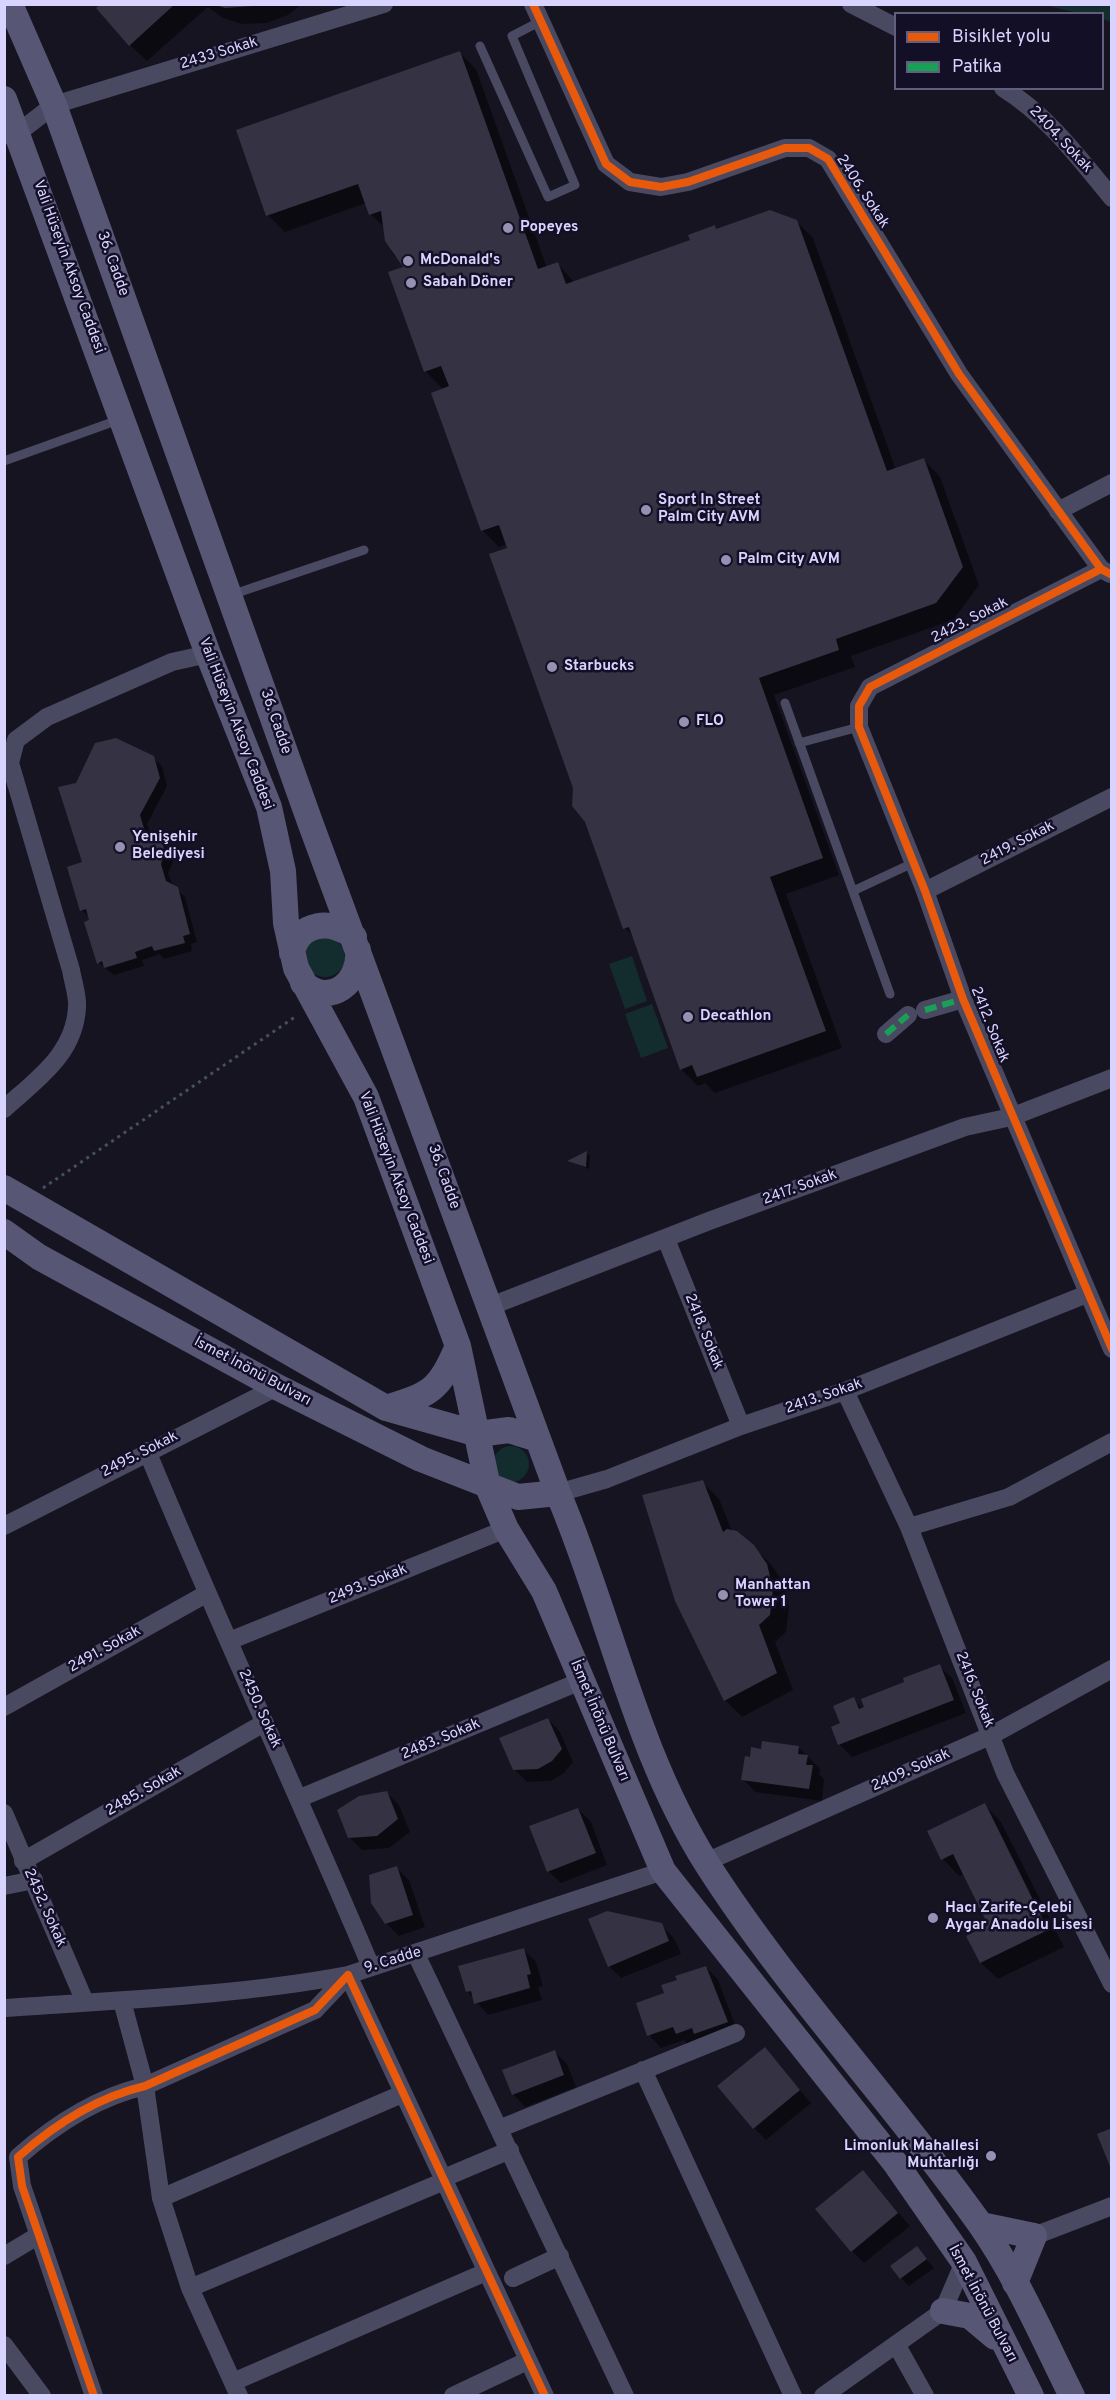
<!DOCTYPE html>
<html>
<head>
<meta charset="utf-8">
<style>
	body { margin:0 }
	#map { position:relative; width:1116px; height:2400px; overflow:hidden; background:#161421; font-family:Overpass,sans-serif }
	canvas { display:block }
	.frame { position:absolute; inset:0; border:6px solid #d9d4ff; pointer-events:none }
	.legend { position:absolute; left:894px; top:12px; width:210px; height:78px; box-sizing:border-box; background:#130f26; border:2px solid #625e7d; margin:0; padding:8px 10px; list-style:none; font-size:18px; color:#d9d4ff }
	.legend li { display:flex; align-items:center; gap:12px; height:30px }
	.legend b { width:30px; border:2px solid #625e7d }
</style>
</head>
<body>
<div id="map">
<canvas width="1116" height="2400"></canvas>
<div class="frame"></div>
<ul class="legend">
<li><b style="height:8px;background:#e8590c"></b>Bisiklet yolu</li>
<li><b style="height:8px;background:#1a9f57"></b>Patika</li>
</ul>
</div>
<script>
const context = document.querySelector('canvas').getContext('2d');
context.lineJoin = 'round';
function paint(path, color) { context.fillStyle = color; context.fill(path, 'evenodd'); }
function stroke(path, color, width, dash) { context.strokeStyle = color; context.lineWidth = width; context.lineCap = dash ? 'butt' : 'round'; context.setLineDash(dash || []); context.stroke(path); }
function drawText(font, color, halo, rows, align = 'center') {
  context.font = font + ' Overpass,sans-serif'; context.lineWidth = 5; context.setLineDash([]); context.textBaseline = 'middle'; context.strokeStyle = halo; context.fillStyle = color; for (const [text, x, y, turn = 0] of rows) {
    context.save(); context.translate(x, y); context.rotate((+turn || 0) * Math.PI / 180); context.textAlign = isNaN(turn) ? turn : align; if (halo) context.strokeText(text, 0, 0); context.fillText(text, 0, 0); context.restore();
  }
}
paint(new Path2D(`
	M 1044,5 L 1111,5 L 1111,22 L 1103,19 L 1102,14 L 1078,13 Z
	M305 957a20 20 0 1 1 40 0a20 20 0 1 1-40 0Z
	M 632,956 L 647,1001 L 625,1009 L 609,964 Z
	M 652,1004 L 668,1048 L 641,1058 L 625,1014 Z
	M493 1464a18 18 0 1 1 36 0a18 18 0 1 1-36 0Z`), '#132c2d');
paint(new Path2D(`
	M 102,4 L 302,4 L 288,15 L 267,23 L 242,24 L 223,18 L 208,7 L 147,61 L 130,45 Z
	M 459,52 L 476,69 L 547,268 L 558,264 L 575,283 L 717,230 L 796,221 L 813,238 L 896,470 L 924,460 L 940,477 L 979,585 L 953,620 L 851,656 L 855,667 L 774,695 L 839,875 L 786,894 L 842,1048 L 715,1093 L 705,1083 L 698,1086 L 681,1069 L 634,937 L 625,928 L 575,788 L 509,548 L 507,544 L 499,547 L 482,530 L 444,390 L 425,371 L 406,268 L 392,253 L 383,226 L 370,214 L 366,203 L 285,232 L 268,215 Z
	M 153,758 L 162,766 L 167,786 L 147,824 L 151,835 L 169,849 L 173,862 L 168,873 L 173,886 L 185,897 L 197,942 L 191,944 L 192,951 L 164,959 L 160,954 L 142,960 L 144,966 L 114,975 L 99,963 L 92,921 L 82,910 L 84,863 Z
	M 587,1153 L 590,1156 L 589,1169 L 569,1161 Z
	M 702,1482 L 719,1499 L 732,1531 L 753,1547 L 771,1564 L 783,1582 L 789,1607 L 786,1632 L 775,1642 L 793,1690 L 742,1717 L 725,1700 L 691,1634 L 653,1530 L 644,1497 Z
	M 939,1666 L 952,1678 L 966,1713 L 852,1757 L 839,1744 L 842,1724 L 853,1699 L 863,1709 L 866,1708 Z
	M 548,1719 L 560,1732 L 573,1762 L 564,1773 L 551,1781 L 527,1782 L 514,1769 Z
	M 798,1747 L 820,1769 L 819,1774 L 824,1779 L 822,1801 L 755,1792 L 743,1779 L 751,1758 L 762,1750 Z
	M 387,1793 L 399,1805 L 410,1832 L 389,1848 L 362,1850 L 349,1837 Z
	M 985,1805 L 1001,1822 L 1064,1947 L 998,1979 L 981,1963 L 968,1936 L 990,1925 L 964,1874 L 959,1876 L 943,1859 L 929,1832 Z
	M 578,1809 L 591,1822 L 607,1865 L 561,1883 L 548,1871 Z
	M 396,1867 L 409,1880 L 425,1927 L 399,1936 L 386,1923 Z
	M 661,1925 L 674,1938 L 681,1954 L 621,1978 L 609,1966 Z
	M 523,1949 L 536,1962 L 543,1986 L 538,1987 L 542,2000 L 488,2015 L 467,1991 Z
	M 706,1967 L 718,1980 L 739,2035 L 689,2046 L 684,2040 L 661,2048 L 649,2035 L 666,1994 Z
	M 765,2049 L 811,2103 L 766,2140 L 754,2128 Z
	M 554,2051 L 567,2064 L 576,2087 L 525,2107 L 513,2094 Z
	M 863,2172 L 910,2226 L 864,2263 L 852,2251 Z
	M 917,2248 L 934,2268 L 909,2286 L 901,2278 Z`), '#0007');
paint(new Path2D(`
	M 100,4 L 175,4 L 129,46 L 96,8 Z
	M 213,4 L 253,4 L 253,6 L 225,8 Z
	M 460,51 L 538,269 L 558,262 L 566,284 L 690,240 L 688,235 L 715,225 L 716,229 L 770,210 L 797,220 L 887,471 L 924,458 L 963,567 L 936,603 L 836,639 L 839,650 L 759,678 L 823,858 L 770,877 L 826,1031 L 697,1077 L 692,1065 L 680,1070 L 629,927 L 623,929 L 585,822 L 572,806 L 573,788 L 489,554 L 507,548 L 499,525 L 481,531 L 431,393 L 449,386 L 441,366 L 424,372 L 388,272 L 403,267 L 385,241 L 381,211 L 369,215 L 358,184 L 266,216 L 236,130 Z
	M 116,738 L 154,756 L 160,778 L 140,815 L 145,832 L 150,832 L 152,841 L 162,840 L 165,853 L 161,864 L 166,881 L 178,887 L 190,934 L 183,936 L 185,943 L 154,951 L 152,946 L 135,952 L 137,958 L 104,968 L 102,961 L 97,964 L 84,922 L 89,920 L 86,909 L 80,911 L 67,867 L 82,862 L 58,787 L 76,783 L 95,743 Z
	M 587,1151 L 586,1167 L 567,1161 Z
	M 703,1480 L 723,1532 L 727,1529 L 737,1531 L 754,1545 L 767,1564 L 773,1589 L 770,1615 L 759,1625 L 777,1673 L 724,1701 L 675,1601 L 642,1495 Z
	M 940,1664 L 954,1700 L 838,1745 L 831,1727 L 840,1723 L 833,1706 L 854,1697 L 859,1709 L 864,1707 L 861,1699 L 904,1682 L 903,1678 Z
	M 548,1718 L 562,1749 L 552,1761 L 538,1769 L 513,1770 L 499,1738 Z
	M 762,1741 L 799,1746 L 798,1754 L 808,1755 L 806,1765 L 813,1765 L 809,1789 L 741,1780 L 745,1756 L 750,1757 L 751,1747 L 761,1749 Z
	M 387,1791 L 398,1819 L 377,1836 L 348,1838 L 337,1810 L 359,1796 Z
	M 985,1803 L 1048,1930 L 980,1963 L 966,1936 L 988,1925 L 953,1854 L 941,1860 L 927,1831 Z
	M 578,1808 L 596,1853 L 547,1872 L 529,1826 Z
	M 397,1866 L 413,1915 L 385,1924 L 371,1903 L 369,1875 Z
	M 607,1911 L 662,1923 L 669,1941 L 608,1967 L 588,1919 Z
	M 524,1948 L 531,1974 L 527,1975 L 530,1988 L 474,2004 L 471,1991 L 466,1992 L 458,1966 Z
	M 706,1966 L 728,2022 L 694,2034 L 692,2028 L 676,2034 L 673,2027 L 647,2036 L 636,2003 L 664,1993 L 661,1985 L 677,1980 L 675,1976 Z
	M 765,2047 L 800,2090 L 753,2129 L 717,2086 Z
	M 555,2050 L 564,2075 L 512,2095 L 502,2070 Z
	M 1112,2128 L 1112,2169 L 1111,2169 L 1097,2134 Z
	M 863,2170 L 898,2213 L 851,2252 L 815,2209 Z
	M 917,2246 L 927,2259 L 900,2279 L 890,2266 Z`), '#343243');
stroke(new Path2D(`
	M 43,1188 L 295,1017`), '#44505f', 3, [3, 4.5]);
stroke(new Path2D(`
	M 480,46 L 548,197 L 575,185 L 512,36 L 541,21
	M 4,461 L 121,419
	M 231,595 L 364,550
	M 785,703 L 890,994
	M 799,743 L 859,727
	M 853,891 L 913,863`), '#4a4962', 9);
stroke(new Path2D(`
	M 533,4 L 606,164 L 630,182 L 661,187 L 688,182 L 785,148 L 809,148 L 828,159 L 959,374 L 1101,569 L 1110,574
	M 851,4 L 896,27
	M 1003,88 C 1047,115 1079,158 1112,198
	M 6,135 L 19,132 L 54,105 L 384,4
	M 1058,511 L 1112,483
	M 1101,569 L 870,687 L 859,706 L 859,727 L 925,891 L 963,999 L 1112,1349
	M 925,891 L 1112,797
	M 925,1010 L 963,999
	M 886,1034 L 908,1015
	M 4,1109 C 36,1080 75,1054 77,1007 C 78,996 73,982 71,970 L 10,763 L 16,740 L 47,717 L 172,662 L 208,654
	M 666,1239 L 741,1426
	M 491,1306 L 709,1221 L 965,1127 L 1011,1117 L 1112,1078
	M 845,1391 L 909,1527 L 1005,1773 L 1112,1984
	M 147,1451 C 219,1625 298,1794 371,1967
	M 558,1493 L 607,1479 L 741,1426 L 845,1391 L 1087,1294
	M 4,1526 L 277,1387
	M 909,1527 L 1009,1497 L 1112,1442
	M 229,1641 L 506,1529
	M 4,1707 L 206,1594
	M 300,1798 L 581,1681
	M 4,1813 L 85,2002
	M 23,1861 L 264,1723
	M 706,1862 L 992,1735 L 1112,1669
	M 4,1886 L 34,1880
	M 416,1954 L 625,2396
	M 122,2001 L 145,2086 L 161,2198 L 190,2288 L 239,2396
	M 4,2008 C 119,2000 235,1996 348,1975 L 663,1871
	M 643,2070 L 793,2396
	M 501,2128 L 736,2033
	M 161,2198 L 402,2094
	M 1034,2236 L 1112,2206
	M 4,2256 L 39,2235
	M 513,2278 L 560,2256
	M 190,2288 L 442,2182 L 451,2175 L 510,2150
	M 896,2344 L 925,2396
	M 4,2345 L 42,2396
	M 233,2382 L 486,2272
	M 94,2396 L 22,2186 L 18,2157 C 54,2125 98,2097 145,2086 L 315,2010 L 348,1975 L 545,2396
	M 453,2396 L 527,2361
	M 823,2396 L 943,2311 L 964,2262`), '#4a4962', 18);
stroke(new Path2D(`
	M 10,4 L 54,105 L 310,822 L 558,1493 C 610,1615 635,1750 707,1864 C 788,1991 893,2101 980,2224 C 1017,2277 1043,2338 1072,2396
	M 4,99 L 208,654 L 269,807 L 283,871 L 286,923 L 296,968 L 366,1097 L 458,1346 L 488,1487 L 506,1529 L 544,1591 L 663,1871 L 896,2164 L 964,2262 L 1031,2396
	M 292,953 C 298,921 333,919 354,937
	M 303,983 C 330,1008 361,982 358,950
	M 4,1188 L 386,1408 L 478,1434 L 509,1430 L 538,1439
	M 4,1232 L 39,1257 L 277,1387 L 421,1459 L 518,1497 L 558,1493
	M 386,1408 C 432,1394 439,1390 458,1346
	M 981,2225 L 1034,2236 L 1015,2283
	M 943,2311 L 970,2316 L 995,2337`), '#575674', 26);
stroke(new Path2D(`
	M 925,1010 L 963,999
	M 886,1034 L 908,1015`), '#1a9f57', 6, [12, 6]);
stroke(new Path2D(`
	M 533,4 L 606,164 L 630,182 L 661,187 L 688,182 L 785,148 L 809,148 L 828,159 L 959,374 L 1101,569 L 1112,575
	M 1101,569 L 870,687 L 859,706 L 859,727 L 925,891 L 963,999 L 1112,1349
	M 94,2396 L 22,2186 L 18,2157 C 54,2125 98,2097 145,2086 L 315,2010 L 348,1975 L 545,2396`), '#e8590c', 8);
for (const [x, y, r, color] of [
	[508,228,6,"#9591b1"],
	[408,261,6,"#9591b1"],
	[411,283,6,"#9591b1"],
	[646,510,6,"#9591b1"],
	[726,560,6,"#9591b1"],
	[552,667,6,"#9591b1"],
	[684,722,6,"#9591b1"],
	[120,847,6,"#9591b1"],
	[688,1017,6,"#9591b1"],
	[723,1595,6,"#9591b1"],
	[933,1918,6,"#9591b1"],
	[991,2156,6,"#9591b1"]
]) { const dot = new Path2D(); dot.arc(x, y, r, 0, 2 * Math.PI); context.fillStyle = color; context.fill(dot); stroke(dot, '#130f26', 2); }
drawText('15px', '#d9d4ff', '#130f26', [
	["2433 Sokak",219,54,-17],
	["2404. Sokak",1060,140,47],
	["2406. Sokak",862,192,57],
	["36. Cadde",112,264,70],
	["Vali Hüseyin Aksoy Caddesi",68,267,70],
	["2423. Sokak",970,621,-27],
	["36. Cadde",275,722,71],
	["Vali Hüseyin Aksoy Caddesi",235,724,69],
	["2419. Sokak",1018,844,-27],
	["2412. Sokak",989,1025,68],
	["36. Cadde",443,1177,70],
	["Vali Hüseyin Aksoy Caddesi",395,1178,69],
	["2417. Sokak",800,1188,-20],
	["2418. Sokak",703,1332,68],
	["İsmet İnönü Bulvarı",252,1372,28],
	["2413. Sokak",824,1397,-19],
	["2495. Sokak",140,1455,-27],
	["2493. Sokak",368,1585,-22],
	["2491. Sokak",105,1650,-29],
	["2416. Sokak",974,1690,68],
	["2450. Sokak",259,1709,66],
	["İsmet İnönü Bulvarı",599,1721,67],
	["2483. Sokak",441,1740,-23],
	["2409. Sokak",911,1771,-24],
	["2485. Sokak",144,1792,-30],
	["2452. Sokak",44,1908,66],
	["9. Cadde",393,1961,-17],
	["İsmet İnönü Bulvarı",982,2304,62]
]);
drawText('bold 15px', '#d9d4ff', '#130f26', [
	["Popeyes",520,228],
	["McDonald's",420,261],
	["Sabah Döner",423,283],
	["Sport In Street",658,501],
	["Palm City AVM",658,518],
	["Palm City AVM",738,560],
	["Starbucks",564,667],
	["FLO",696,722],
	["Yenişehir",132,838],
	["Belediyesi",132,855],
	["Decathlon",700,1017],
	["Manhattan",735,1586],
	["Tower 1",735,1603],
	["Hacı Zarife-Çelebi",945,1909],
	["Aygar Anadolu Lisesi",945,1926],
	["Limonluk Mahallesi",979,2147,"right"],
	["Muhtarlığı",979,2164,"right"]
], 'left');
</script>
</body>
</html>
